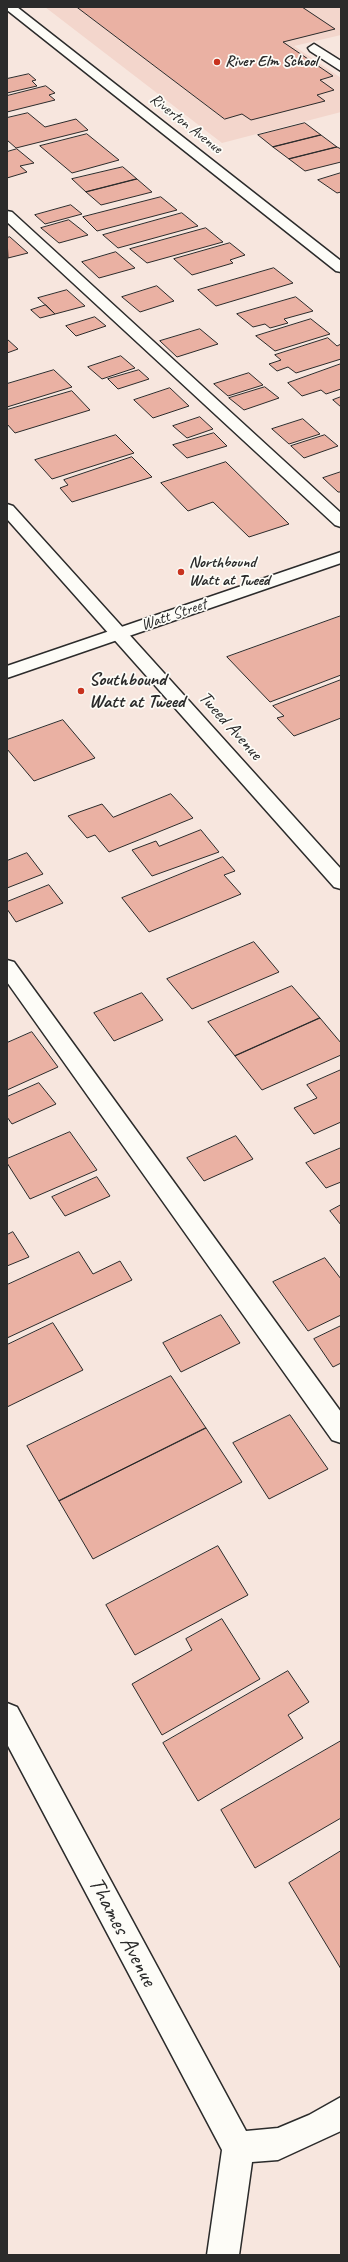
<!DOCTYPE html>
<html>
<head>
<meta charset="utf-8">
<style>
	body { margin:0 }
	#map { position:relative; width:348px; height:2262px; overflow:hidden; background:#f7e6de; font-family:Caveat,sans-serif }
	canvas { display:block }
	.frame { position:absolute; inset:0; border:8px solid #2b2b2b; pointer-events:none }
</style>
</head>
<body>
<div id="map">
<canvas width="348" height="2262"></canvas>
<div class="frame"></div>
</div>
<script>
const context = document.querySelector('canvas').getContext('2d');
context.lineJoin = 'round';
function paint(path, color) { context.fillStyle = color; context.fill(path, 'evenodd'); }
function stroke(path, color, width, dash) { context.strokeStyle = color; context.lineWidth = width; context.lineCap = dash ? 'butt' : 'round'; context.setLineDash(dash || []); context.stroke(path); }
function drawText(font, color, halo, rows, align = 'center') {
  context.font = font + ' Caveat,sans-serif'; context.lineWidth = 3.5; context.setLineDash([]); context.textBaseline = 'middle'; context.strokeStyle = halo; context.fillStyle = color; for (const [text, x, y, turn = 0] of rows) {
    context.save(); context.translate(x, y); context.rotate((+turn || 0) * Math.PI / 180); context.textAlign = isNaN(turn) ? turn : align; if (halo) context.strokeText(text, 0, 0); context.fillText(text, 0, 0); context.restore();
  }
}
paint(new Path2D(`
	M 45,7 L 341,7 L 341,35 L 294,46 L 341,78 L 341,112 L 222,143 Z`), '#f3d6cc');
const building = new Path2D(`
	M 77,7 L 302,7 L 335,29 L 283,42 L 333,76 L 320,80 L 334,90 L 317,95 L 325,101 L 251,120 L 242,114 L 225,119 Z
	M 29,74 L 36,80 L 32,81 L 37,86 L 7,93 L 7,79 Z
	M 46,86 L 55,93 L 49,95 L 55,100 L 7,112 L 7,96 Z
	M 28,113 L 45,127 L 76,119 L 88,130 L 16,148 L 7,140 L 7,118 Z
	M 305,123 L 321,135 L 273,147 L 258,135 Z
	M 87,134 L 119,160 L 72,173 L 40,146 Z
	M 321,135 L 337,147 L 289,159 L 273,147 Z
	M 337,147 L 341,149 L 341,162 L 305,171 L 289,159 Z
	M 17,149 L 34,163 L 20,166 L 27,172 L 7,178 L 7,152 Z
	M 123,167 L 137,179 L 86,192 L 72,179 Z
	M 341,173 L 341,192 L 337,193 L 318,180 Z
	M 137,179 L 152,192 L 101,205 L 86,192 Z
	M 161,197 L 177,210 L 97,231 L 83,217 Z
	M 71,205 L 82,214 L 45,224 L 35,215 Z
	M 182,213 L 198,226 L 118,248 L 103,235 Z
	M 69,220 L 88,235 L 59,243 L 41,228 Z
	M 206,228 L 223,242 L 147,263 L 130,249 Z
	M 10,237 L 28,253 L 8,258 L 7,238 Z
	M 230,243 L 245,255 L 230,260 L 233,263 L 192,275 L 174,259 Z
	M 116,252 L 135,268 L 99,278 L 82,262 Z
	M 274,268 L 293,283 L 216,306 L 198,290 Z
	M 157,286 L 174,301 L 140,312 L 122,297 Z
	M 67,290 L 85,306 L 55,314 L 38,298 Z
	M 296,297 L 313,311 L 284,319 L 288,323 L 270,328 L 265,324 L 253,327 L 237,314 Z
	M 46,305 L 55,314 L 40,318 L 31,310 Z
	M 95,317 L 106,326 L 76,336 L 66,326 Z
	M 311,319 L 330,334 L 275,351 L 256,336 Z
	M 200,329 L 218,344 L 177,357 L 160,341 Z
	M 328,338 L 337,346 L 341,344 L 341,359 L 296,373 L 288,367 L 277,371 L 269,364 L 281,360 L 275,355 Z
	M 7,339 L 18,349 L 7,353 Z
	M 121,356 L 135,368 L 102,379 L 88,367 Z
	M 341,364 L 341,389 L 326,394 L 321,390 L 302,396 L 288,383 Z
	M 54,370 L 72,387 L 7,407 L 7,384 Z
	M 139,370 L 149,379 L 118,389 L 108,379 Z
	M 249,373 L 263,385 L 228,396 L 214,384 Z
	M 265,387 L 279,398 L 244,410 L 229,398 Z
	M 170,388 L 189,406 L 153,418 L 134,400 Z
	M 72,391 L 90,410 L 15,433 L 7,424 L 7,410 Z
	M 341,397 L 341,407 L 333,400 Z
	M 200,417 L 213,429 L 187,438 L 173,426 Z
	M 303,419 L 320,434 L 289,444 L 272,429 Z
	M 214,433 L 227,446 L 187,458 L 173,445 Z
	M 116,435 L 134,453 L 52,479 L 35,460 Z
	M 325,435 L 338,446 L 304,458 L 291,446 Z
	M 132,457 L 152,477 L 72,502 L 60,488 L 68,485 L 64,480 Z
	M 226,462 L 289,524 L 249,537 L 213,502 L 188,511 L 161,483 Z
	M 341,472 L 341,492 L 338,492 L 323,478 Z
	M 341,616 L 341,675 L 270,702 L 227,657 Z
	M 341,680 L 341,718 L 294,736 L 277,718 L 284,716 L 273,706 Z
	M 63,720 L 95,758 L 34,781 L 7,749 L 7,740 Z
	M 171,794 L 193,818 L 109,852 L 95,835 L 87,838 L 68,816 L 102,804 L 113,817 Z
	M 201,830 L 219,852 L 152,876 L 132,850 L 156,841 L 159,846 Z
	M 27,853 L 43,874 L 7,888 L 7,861 Z
	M 223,857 L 235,871 L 224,875 L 241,894 L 149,932 L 122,898 Z
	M 49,885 L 63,903 L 16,922 L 7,909 L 7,902 Z
	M 254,942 L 279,972 L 192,1009 L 167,979 Z
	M 292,986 L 320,1018 L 235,1056 L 208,1022 Z
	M 142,993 L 163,1020 L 114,1041 L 94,1013 Z
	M 320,1018 L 341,1043 L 341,1055 L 262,1090 L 235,1056 Z
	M 32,1032 L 58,1067 L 7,1090 L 7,1043 Z
	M 341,1070 L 341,1122 L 314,1134 L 294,1108 L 317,1098 L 307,1085 Z
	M 39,1083 L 56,1104 L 12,1124 L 7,1117 L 7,1097 Z
	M 70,1132 L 97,1170 L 30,1199 L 7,1163 L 7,1159 Z
	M 236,1136 L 253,1159 L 204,1181 L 187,1158 Z
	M 341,1148 L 341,1182 L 326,1188 L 306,1163 Z
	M 97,1177 L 110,1196 L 65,1216 L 52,1197 Z
	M 341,1205 L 341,1225 L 330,1211 Z
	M 13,1232 L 29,1257 L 7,1266 L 7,1235 Z
	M 79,1252 L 93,1274 L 120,1261 L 132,1280 L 7,1338 L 7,1285 Z
	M 325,1258 L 341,1279 L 341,1315 L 308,1331 L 273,1282 Z
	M 221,1315 L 240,1343 L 181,1372 L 163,1343 Z
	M 53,1323 L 83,1370 L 7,1407 L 7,1345 Z
	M 341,1326 L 341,1363 L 333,1367 L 314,1339 Z
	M 171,1376 L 206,1428 L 59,1501 L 27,1446 Z
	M 290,1415 L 328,1469 L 269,1499 L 233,1443 Z
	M 206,1428 L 242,1482 L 93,1559 L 59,1501 Z
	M 218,1546 L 248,1595 L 135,1655 L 106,1605 Z
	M 222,1619 L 260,1679 L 162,1735 L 132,1684 L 192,1650 L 186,1639 Z
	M 288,1671 L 309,1702 L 288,1715 L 303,1738 L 198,1801 L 163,1743 Z
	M 341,1741 L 341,1818 L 255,1868 L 221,1810 Z
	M 341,1851 L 341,1969 L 289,1883 Z`);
paint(building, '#eab1a3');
stroke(building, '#2b2b2b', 1);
const minor = new Path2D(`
	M 7,7 L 17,7 L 341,261 L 341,272 L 336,271 L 7,10 Z
	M 314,44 L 341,61 L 341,71 L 310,51 L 308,48 Z
	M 7,211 L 12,212 L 341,513 L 341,527 L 335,525 L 7,222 Z
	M 7,504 L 13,506 L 341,869 L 341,889 L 334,887 L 7,519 Z
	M 7,960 L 14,962 L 341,1412 L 341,1443 L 332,1440 L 7,982 Z
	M 7,1703 L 17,1707 L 246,2131 L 278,2128 L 309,2115 L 341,2097 L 341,2131 L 278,2160 L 252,2162 L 239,2255 L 207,2255 L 222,2150 L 7,1744 Z`);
const major = new Path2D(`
	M 341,552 L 341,563 L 7,678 L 7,666 Z`);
stroke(minor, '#2b2b2b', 3);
stroke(major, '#2b2b2b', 3);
paint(minor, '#fdfcf7');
paint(major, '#fdfcf7');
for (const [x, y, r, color] of [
	[217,62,4,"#c8321e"],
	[181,572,4,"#c8321e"],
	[81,691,4,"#c8321e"]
]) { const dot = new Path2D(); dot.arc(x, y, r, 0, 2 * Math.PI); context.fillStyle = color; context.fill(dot); stroke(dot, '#fdfcf7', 1.5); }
drawText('bold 16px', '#2b2b2b', '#fdfcf7', [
	["River Elm School",225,62],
	["Northbound",189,563],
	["Watt at Tweed",189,581]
], 'left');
drawText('16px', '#2b2b2b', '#fdfcf7', [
	["Riverton Avenue",186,124,38],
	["Watt Street",174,615,-19]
]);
drawText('bold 19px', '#2b2b2b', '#fdfcf7', [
	["Southbound",89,680],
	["Watt at Tweed",89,702]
], 'left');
drawText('19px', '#2b2b2b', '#fdfcf7', [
	["Tweed Avenue",230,726,48]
]);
drawText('23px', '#2b2b2b', '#fdfcf7', [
	["Thames Avenue",122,1932,62]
]);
</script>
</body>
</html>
